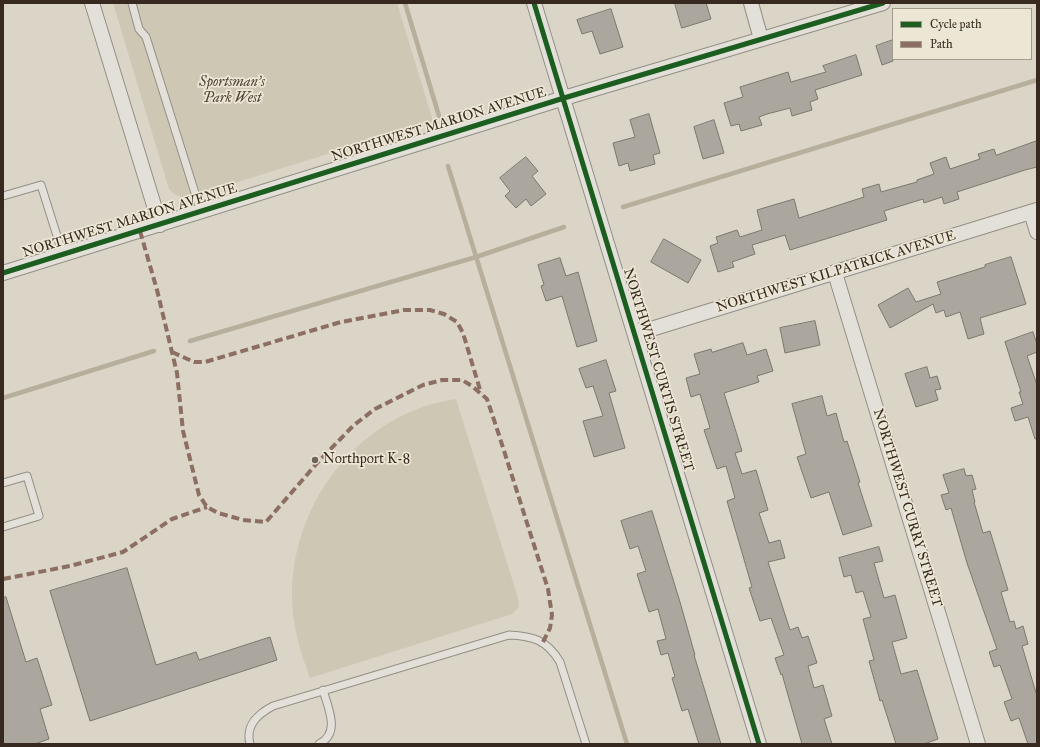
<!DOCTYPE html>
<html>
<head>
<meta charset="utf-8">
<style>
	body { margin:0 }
	#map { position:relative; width:1040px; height:747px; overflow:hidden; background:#dad5c7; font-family:"IM FELL Great Primer",serif }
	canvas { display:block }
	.frame { position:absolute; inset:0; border:4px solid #37291f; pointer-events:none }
	.legend { position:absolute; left:892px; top:8px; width:140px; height:52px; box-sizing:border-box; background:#ece6d5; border:1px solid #a49a8c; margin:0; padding:5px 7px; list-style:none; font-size:12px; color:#37291f }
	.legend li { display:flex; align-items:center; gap:8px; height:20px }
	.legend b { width:20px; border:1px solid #a49a8c }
</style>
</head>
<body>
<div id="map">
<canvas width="1040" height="747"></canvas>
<div class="frame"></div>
<ul class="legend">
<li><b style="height:5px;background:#1b5e20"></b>Cycle path</li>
<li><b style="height:5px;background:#8d6e63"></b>Path</li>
</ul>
</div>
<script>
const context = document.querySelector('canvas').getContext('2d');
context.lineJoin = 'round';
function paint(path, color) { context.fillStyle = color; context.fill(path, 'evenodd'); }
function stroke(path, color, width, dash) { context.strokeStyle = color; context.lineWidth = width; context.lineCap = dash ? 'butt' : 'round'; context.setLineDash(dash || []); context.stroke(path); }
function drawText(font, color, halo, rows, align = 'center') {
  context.font = font + ' "IM FELL Great Primer",serif'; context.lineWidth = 3.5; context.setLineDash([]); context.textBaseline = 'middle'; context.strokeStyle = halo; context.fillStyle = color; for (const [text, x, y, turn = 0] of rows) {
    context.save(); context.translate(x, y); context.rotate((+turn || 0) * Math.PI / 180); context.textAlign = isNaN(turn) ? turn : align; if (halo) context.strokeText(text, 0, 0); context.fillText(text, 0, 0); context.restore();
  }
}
paint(new Path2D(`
	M 113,3 L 397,3 L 433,121 L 187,198 L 175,195 L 169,189 Z
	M 456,399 L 518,598 L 519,607 L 512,614 L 310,678 C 300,650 291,622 292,592 C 294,499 361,413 456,399 Z`), '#cec7b4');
stroke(new Path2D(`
	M 405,3 L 439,116
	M 448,166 L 627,744
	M 623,207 L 1037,80
	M 190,341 L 476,257 L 564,227
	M 3,398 L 154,351`), '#b7ae9c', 4.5);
const building = new Path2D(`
	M 675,3 L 706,3 L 711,19 L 682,28 Z
	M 611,9 L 623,47 L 600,54 L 592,31 L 582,34 L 577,20 Z
	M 893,40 L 893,61 L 882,65 L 876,46 Z
	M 856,55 L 862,75 L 815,90 L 818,99 L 810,102 L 812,110 L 792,116 L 790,108 L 767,114 L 759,117 L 762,125 L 741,131 L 739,124 L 731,126 L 724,103 L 743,97 L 740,87 L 788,72 L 791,82 L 826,72 L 823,66 Z
	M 649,114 L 660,153 L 653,155 L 655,164 L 630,171 L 628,163 L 619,166 L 613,143 L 635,137 L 630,120 Z
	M 714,120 L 724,153 L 703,159 L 694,127 Z
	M 1037,141 L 1037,167 L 1025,170 L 957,192 L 959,199 L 944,204 L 942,197 L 924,203 L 923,199 L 884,211 L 887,220 L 790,250 L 785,235 L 752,245 L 755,254 L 732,262 L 734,267 L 718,272 L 710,246 L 718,243 L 716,237 L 737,230 L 740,237 L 762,230 L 757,210 L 794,199 L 799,218 L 864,197 L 862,189 L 879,184 L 881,192 L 917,182 L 917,180 L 934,174 L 930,163 L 946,157 L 950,169 L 980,159 L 978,154 L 994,149 L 996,155 Z
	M 526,157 L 538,171 L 532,176 L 546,194 L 531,206 L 526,199 L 516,208 L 505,196 L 510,191 L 500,178 Z
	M 664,239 L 701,260 L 688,283 L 651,262 Z
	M 1011,257 L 1026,304 L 980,318 L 984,334 L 968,339 L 960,312 L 946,317 L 944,310 L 936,313 L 933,304 L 890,328 L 878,305 L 908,288 L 916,302 L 941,294 L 937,282 L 985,267 L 985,265 Z
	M 560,258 L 566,276 L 578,272 L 597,341 L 577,347 L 562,296 L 546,301 L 541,286 L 544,285 L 538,265 Z
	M 815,321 L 820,345 L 785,353 L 780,328 Z
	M 1033,332 L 1037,344 L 1037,352 L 1027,356 L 1037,385 L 1037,439 L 1035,439 L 1028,417 L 1015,421 L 1011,408 L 1023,404 L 1019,392 L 1021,392 L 1005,342 Z
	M 743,343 L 747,355 L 766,349 L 773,371 L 757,376 L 759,382 L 724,393 L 742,451 L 735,453 L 742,474 L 756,470 L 768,510 L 759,513 L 769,543 L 780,540 L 785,558 L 768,562 L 790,630 L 798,627 L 802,638 L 808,636 L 817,663 L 808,666 L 814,688 L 823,685 L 832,716 L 824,719 L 832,744 L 802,744 L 782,674 L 781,675 L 775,658 L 784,655 L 771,618 L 760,621 L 749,588 L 752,587 L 727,501 L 735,498 L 726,466 L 717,469 L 704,430 L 710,428 L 700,394 L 691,397 L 686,378 L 700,374 L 694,354 L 711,349 L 712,352 Z
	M 606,360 L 616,391 L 609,393 L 625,448 L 594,457 L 583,421 L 603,416 L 593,386 L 586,388 L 579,369 Z
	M 927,367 L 930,378 L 937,376 L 941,389 L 935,390 L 938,400 L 916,407 L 905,374 Z
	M 822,396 L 827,416 L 836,413 L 844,442 L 847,441 L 860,482 L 858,483 L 872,526 L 843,535 L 829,492 L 811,498 L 797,457 L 806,454 L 792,404 Z
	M 964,469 L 966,476 L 972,475 L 976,489 L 972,490 L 975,502 L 974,502 L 983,533 L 990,531 L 1008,590 L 1001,592 L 1010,622 L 1014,621 L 1016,629 L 1023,626 L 1028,644 L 1022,646 L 1037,696 L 1037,744 L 1028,744 L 1019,718 L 1011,721 L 1004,702 L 1012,699 L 1000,665 L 994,667 L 989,652 L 997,649 L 967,563 L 951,508 L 946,510 L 941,495 L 949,493 L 943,475 Z
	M 652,511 L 680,602 L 695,655 L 694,655 L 721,744 L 699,744 L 688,709 L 682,711 L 672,678 L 675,677 L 668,653 L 661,655 L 657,641 L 666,639 L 658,609 L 649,612 L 637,574 L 646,571 L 638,546 L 630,549 L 621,521 Z
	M 879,547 L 883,561 L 874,563 L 884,598 L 895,595 L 907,638 L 892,642 L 901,674 L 917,670 L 938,739 L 924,744 L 896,744 L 882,700 L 880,701 L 869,661 L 874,660 L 863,619 L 871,617 L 863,591 L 856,593 L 851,575 L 844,577 L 839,558 Z
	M 127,568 L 156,665 L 196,652 L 199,660 L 270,637 L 277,660 L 90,721 L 50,591 Z
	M 6,597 L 26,662 L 37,658 L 52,705 L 40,709 L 49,739 L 35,744 L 3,744 L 3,598 Z`);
paint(building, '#aca79e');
stroke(building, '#7c776f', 1);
const lane = new Path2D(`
	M 132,3 L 139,29 L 146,37 L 201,212
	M 3,196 L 41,185 L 63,255
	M 3,483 L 27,476 L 39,516 L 3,527
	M 250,744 C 245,725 258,714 273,706 L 509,635 C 533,636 547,640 560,662 L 586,744
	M 319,744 C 341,733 328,708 323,690`);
const street = new Path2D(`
	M 92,3 L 160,225
	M 534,3 L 759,744
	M 751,3 L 761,39
	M 1031,212 L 1037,232
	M 3,273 L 564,98 L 883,3
	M 835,273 L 978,744
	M 635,334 L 1037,210`);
stroke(lane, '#938f86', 9);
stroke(street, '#938f86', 16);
stroke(lane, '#e3e0d9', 7);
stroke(street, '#e3e0d9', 14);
stroke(new Path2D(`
	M 140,231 L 157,290 L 177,373 L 183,431 L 199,495 L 207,507 L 218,513 L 243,520 L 266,522 L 318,462 L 354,425 L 375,409 L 423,385 L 442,380 L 462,380 L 472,386 L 487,399 L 499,435 L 548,589 L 552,615 L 550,628 L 543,642
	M 172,352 L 194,362 L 205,362 L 341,322 L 404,310 L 430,310 L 444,314 L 457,322 L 463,333 L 481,393
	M 3,579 L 70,566 L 123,552 L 172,519 L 207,507`), '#8d6e63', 4, [8, 4]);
stroke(new Path2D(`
	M 534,3 L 759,744
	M 3,273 L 564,98 L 883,3`), '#1b5e20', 5);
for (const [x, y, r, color] of [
	[315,460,4,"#70655a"]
]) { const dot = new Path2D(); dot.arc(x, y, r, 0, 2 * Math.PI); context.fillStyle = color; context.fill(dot); stroke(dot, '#ece6d5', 1.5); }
drawText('italic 14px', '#53463a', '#ece6d5', [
	["Sportsman's",232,83],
	["Park West",232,99]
]);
drawText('14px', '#37291f', '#ece6d5', [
	["NORTHWEST MARION AVENUE",439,125,-17],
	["NORTHWEST MARION AVENUE",130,221,-17],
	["NORTHWEST KILPATRICK AVENUE",836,272,-17],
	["NORTHWEST CURTIS STREET",658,370,73],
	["NORTHWEST CURRY STREET",907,508,73]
]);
drawText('14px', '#37291f', '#ece6d5', [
	["Northport K-8",323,460]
], 'left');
</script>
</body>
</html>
